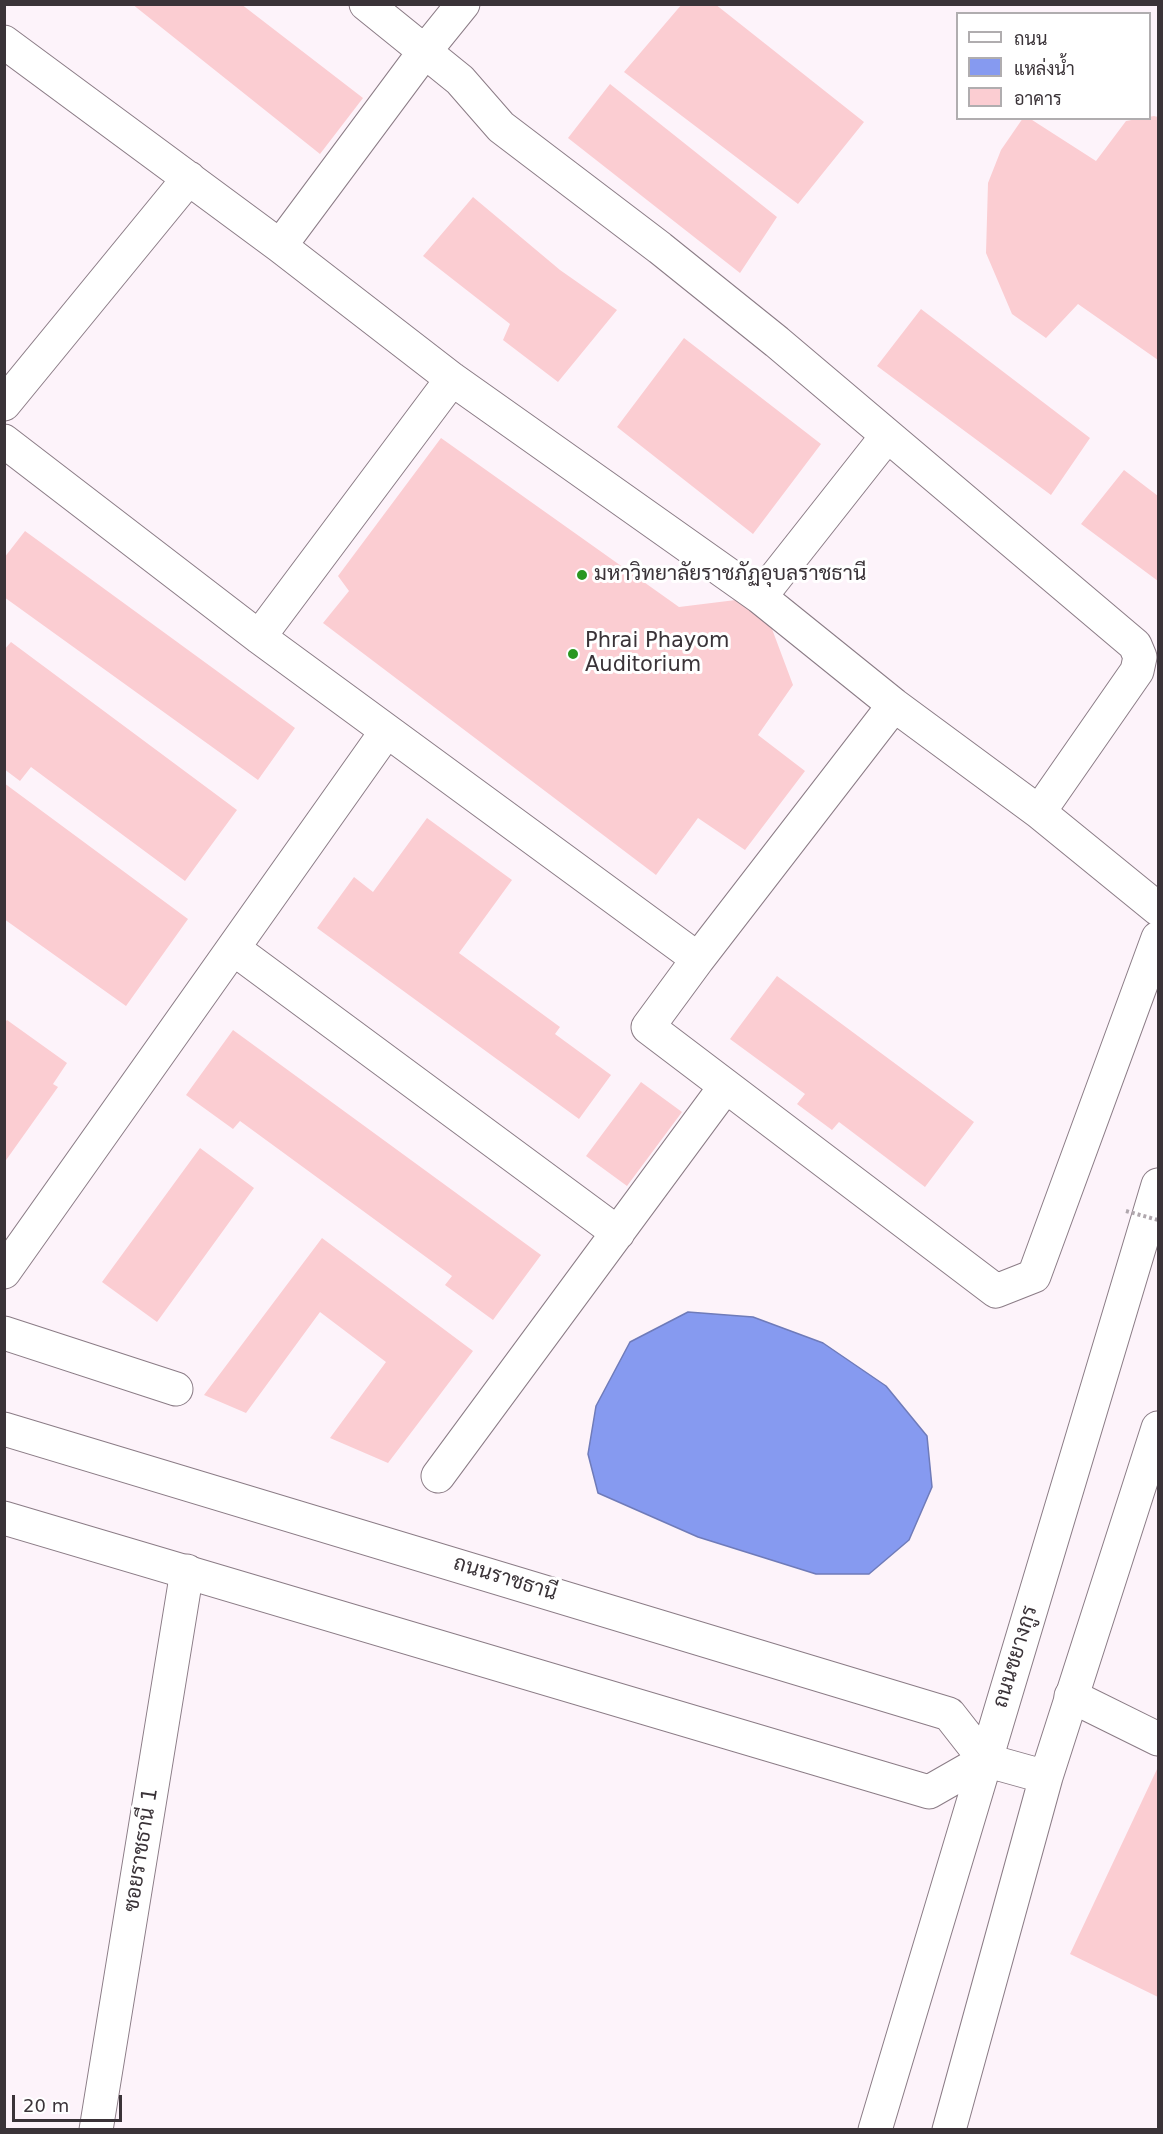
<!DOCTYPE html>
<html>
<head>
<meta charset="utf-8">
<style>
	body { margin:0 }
	#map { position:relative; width:1163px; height:2134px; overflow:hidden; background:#fdf3fa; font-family:"DejaVu Sans",Sarabun,sans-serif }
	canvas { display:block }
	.frame { position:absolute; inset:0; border:6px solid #3a3338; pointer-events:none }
	.legend { position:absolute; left:956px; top:12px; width:195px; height:108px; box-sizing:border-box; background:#fff; border:2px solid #b0adaf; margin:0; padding:8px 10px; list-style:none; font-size:18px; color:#3a3338 }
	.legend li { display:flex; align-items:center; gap:12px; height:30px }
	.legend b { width:30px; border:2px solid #b0adaf }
	.scale { position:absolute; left:12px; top:2095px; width:110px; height:27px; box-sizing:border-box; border:3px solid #3a3338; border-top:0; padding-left:8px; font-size:18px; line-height:21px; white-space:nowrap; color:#3a3338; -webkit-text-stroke:4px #fff; paint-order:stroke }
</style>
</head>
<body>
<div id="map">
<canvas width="1163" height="2134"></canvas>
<div class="frame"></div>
<ul class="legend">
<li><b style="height:8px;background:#fff"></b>ถนน</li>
<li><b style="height:16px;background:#869af0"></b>แหล่งน้ำ</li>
<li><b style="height:16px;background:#fbcdd2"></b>อาคาร</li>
</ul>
<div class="scale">20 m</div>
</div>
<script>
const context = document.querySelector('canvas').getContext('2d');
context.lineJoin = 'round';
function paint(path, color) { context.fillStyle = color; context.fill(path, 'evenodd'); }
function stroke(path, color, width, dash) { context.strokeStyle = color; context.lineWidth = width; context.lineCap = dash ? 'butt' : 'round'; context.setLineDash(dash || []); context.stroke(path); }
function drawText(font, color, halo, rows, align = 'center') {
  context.font = font + ' "DejaVu Sans",Sarabun,sans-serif'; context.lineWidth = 6; context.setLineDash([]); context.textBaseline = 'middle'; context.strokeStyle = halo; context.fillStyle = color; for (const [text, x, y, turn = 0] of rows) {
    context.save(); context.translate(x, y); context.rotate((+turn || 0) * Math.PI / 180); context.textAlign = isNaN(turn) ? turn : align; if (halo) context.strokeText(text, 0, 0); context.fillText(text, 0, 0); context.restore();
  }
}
const water = new Path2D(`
	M 688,1312 L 753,1317 L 823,1343 L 886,1386 L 927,1436 L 932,1487 L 909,1540 L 869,1574 L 816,1574 L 698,1537 L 598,1493 L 588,1454 L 596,1406 L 630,1342 Z`);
paint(water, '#869af0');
stroke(water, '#6f7bb9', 1.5);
paint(new Path2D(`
	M 132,4 L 241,4 L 363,98 L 320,154 Z
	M 682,4 L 715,4 L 864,122 L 798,204 L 624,72 Z
	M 610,84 L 777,217 L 740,273 L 568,138 Z
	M 1154,116 L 1158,117 L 1158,360 L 1078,304 L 1046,338 L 1012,314 L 986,253 L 988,183 L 1001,150 L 1023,118 L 1029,118 L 1096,161 L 1126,121 Z
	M 473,197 L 560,270 L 617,310 L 558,382 L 503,340 L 510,324 L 423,256 Z
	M 921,309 L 1090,438 L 1051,495 L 877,366 Z
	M 684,338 L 821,444 L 753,534 L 617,427 Z
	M 441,438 L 679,607 L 760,597 L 793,685 L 758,735 L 805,771 L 745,850 L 698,818 L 656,875 L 323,623 L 349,591 L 338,576 Z
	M 1124,470 L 1158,496 L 1158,581 L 1081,524 Z
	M 25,531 L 295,728 L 258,780 L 4,597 L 4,558 Z
	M 11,642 L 237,810 L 185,881 L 31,767 L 20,781 L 4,769 L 4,650 Z
	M 4,783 L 188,919 L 126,1006 L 4,919 Z
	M 427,818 L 512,880 L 459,953 L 560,1027 L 555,1034 L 611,1075 L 579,1119 L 317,928 L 354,877 L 373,892 Z
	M 777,976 L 974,1122 L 925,1187 L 839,1122 L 832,1130 L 797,1104 L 805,1094 L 730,1039 Z
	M 7,1020 L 67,1063 L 53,1084 L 58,1087 L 4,1163 L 4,1023 Z
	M 233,1030 L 541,1255 L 493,1320 L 445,1285 L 452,1276 L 240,1121 L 233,1129 L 186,1095 Z
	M 641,1082 L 682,1112 L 627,1186 L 586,1156 Z
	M 200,1148 L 254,1188 L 157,1322 L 102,1282 Z
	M 322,1238 L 473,1351 L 388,1463 L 330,1438 L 386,1362 L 320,1312 L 246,1413 L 204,1395 Z
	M 1158,1767 L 1158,1997 L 1070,1954 Z`), '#fbcdd2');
const minor = new Path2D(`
	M 366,4 L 460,80 L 501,127 L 660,248 L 777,342 L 1135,645 L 1140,657 L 1137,671 L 1039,812
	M 4,42 L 280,246 L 452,379 L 760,597 L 894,705 L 1039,812 L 1158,909
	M 280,246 L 425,51 L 463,4
	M 4,404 L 189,178
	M 4,441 L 259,637 L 698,959 L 648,1027 L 996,1291 L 1034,1276 L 1158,938
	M 760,597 L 887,436
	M 259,637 L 452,379
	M 234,949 L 618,1233
	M 698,959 L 894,705
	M 4,1272 L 386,732
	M 4,1333 L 176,1389
	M 438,1476 L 725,1087
	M 1071,1696 L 1158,1739
	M 96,2130 L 187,1571`);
const major = new Path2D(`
	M 4,1429 L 949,1714 L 985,1760 L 1046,1777
	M 4,1518 L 929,1792 L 985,1760
	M 875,2130 L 1158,1185
	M 949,2130 L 1046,1777 L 1158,1428`);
stroke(minor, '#8b7c86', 35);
stroke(major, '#8b7c86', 35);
stroke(minor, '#fff', 33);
stroke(major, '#fff', 33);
stroke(new Path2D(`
	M 1126,1211 L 1158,1220`), '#b0a7ad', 4, [3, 3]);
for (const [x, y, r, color] of [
	[582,575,6,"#2a9721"],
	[573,654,6,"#2a9721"]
]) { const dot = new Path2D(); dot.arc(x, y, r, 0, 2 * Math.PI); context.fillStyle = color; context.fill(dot); stroke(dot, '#fff', 2); }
drawText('21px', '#3a3338', '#fff', [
	["มหาวิทยาลัยราชภัฏอุบลราชธานี",594,575],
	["Phrai Phayom",585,642],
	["Auditorium",585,666]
], 'left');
drawText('21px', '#3a3338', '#fff', [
	["ถนนราชธานี",505,1579,17],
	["ถนนชยางกูร",1016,1657,-73],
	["ซอยราชธานี 1",142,1850,-81]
]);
</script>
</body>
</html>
